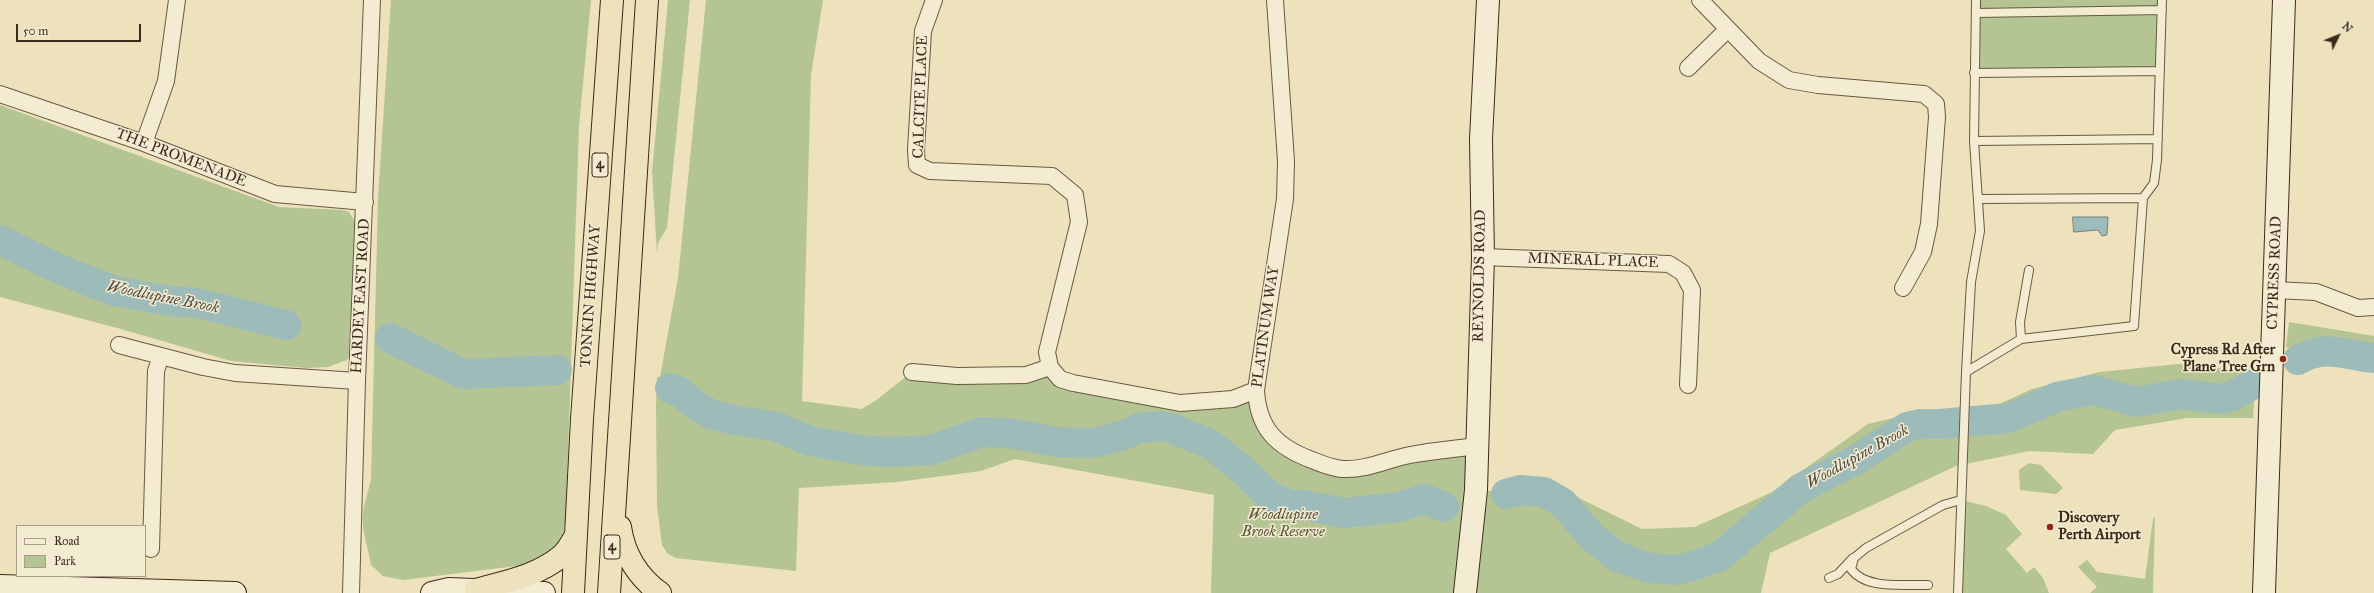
<!DOCTYPE html>
<html>
<head>
<meta charset="utf-8">
<style>
	body { margin:0 }
	#map { position:relative; width:2374px; height:593px; overflow:hidden; background:#ede2bb; font-family:"IM FELL Great Primer",serif }
	canvas { display:block }
	.legend { position:absolute; left:16px; top:525px; width:130px; height:52px; box-sizing:border-box; background:#f3ecd3; border:1px solid #a99f89; margin:0; padding:5px 7px; list-style:none; font-size:12px; color:#3a2b1a }
	.legend li { display:flex; align-items:center; gap:8px; height:20px }
	.legend b { width:20px; border:1px solid #a99f89 }
	.north { position:absolute; left:2318px; top:16px; width:40px; height:40px; -webkit-text-stroke:3px #f3ecd3; paint-order:stroke; rotate:47deg; font-size:11px; font-weight:700; line-height:16px; text-align:center; color:#3a2b1a }
	.north::after { content:''; display:block; margin:auto; width:14px; height:18px; background:#3a2b1a; clip-path:polygon(50% 0,100% 100%,50% 72%,0 100%) }
	.scale { position:absolute; left:16px; top:24px; width:125px; height:18px; box-sizing:border-box; border:2px solid #3a2b1a; border-top:0; padding-left:5px; font-size:12px; line-height:14px; white-space:nowrap; color:#3a2b1a; -webkit-text-stroke:3px #f3ecd3; paint-order:stroke }
</style>
</head>
<body>
<div id="map">
<canvas width="2374" height="593"></canvas>
<ul class="legend">
<li><b style="height:5px;background:#f3ecd3"></b>Road</li>
<li><b style="height:11px;background:#b4c493"></b>Park</li>
</ul>
<div class="north">N</div>
<div class="scale">50 m</div>
</div>
<script>
const context = document.querySelector('canvas').getContext('2d');
context.lineJoin = 'round';
function paint(path, color) { context.fillStyle = color; context.fill(path, 'evenodd'); }
function stroke(path, color, width, dash) { context.strokeStyle = color; context.lineWidth = width; context.lineCap = dash ? 'butt' : 'round'; context.setLineDash(dash || []); context.stroke(path); }
function drawText(font, color, halo, rows, align = 'center') {
  context.font = font + ' "IM FELL Great Primer",serif'; context.lineWidth = 3; context.setLineDash([]); context.textBaseline = 'middle'; context.strokeStyle = halo; context.fillStyle = color; for (const [text, x, y, turn = 0] of rows) {
    context.save(); context.translate(x, y); context.rotate((+turn || 0) * Math.PI / 180); context.textAlign = isNaN(turn) ? turn : align; if (halo) context.strokeText(text, 0, 0); context.fillText(text, 0, 0); context.restore();
  }
}
paint(new Path2D(`
	M 391,0 L 591,0 L 579,126 L 566,514 L 564,531 L 557,545 L 545,556 L 524,565 L 403,580 L 383,576 L 371,565 C 369,551 364,538 363,525 C 361,510 368,494 371,479 L 378,198 Z
	M 668,0 L 690,0 L 667,228 L 658,243 L 657,254 L 652,172 Z
	M 706,0 L 823,0 L 811,75 L 802,401 L 861,409 L 875,401 L 912,372 L 1050,367 L 1060,379 L 1180,403 L 1256,403 L 1274,440 L 1344,469 L 1476,446 L 1476,490 L 1577,497 L 1642,529 L 1695,527 L 1772,492 L 1868,424 L 1931,409 L 1986,410 L 2032,389 L 2100,372 L 2178,364 L 2256,372 L 2253,418 L 2187,418 L 2115,430 L 2093,454 L 2029,451 L 1956,466 L 1770,553 L 1761,593 L 1211,593 L 1214,495 L 1015,459 L 981,471 L 897,482 L 799,488 L 796,571 L 676,558 L 668,554 L 662,545 L 657,505 L 656,407 L 657,377 L 660,377 L 678,278 Z
	M 1976,0 L 2162,0 L 2160,71 L 1974,73 Z
	M 0,105 L 279,207 L 342,210 L 349,212 L 356,223 L 351,353 L 347,360 L 328,367 L 306,368 L 231,361 L 121,329 L 0,297 Z
	M 2289,322 L 2374,336 L 2374,370 L 2286,347 Z
	M 2029,463 L 2041,465 L 2063,488 L 2056,494 L 2020,490 L 2019,470 Z
	M 1961,500 L 1986,506 L 2006,515 L 2022,534 L 2006,549 L 2027,573 L 2034,567 L 2043,578 L 2049,593 L 1958,593 Z
	M 2155,517 L 2153,593 L 2090,593 L 2097,587 L 2078,567 L 2087,560 L 2097,572 L 2145,579 L 2153,519 Z`), '#b4c493');
const water = new Path2D(`
	M 2073,217 L 2108,217 L 2107,235 L 2102,236 L 2098,230 L 2074,232 Z`);
paint(water, '#9dbcb9');
stroke(water, '#758279', 1);
stroke(new Path2D(`
	M 0,240 L 59,269 L 114,291 L 169,301 L 197,303 L 286,325
	M 390,338 L 463,374 L 557,370
	M 2298,360 C 2325,344 2345,355 2374,358
	M 670,388 L 680,392 L 697,406 L 710,414 L 738,421 L 775,426 L 810,441 L 861,450 L 889,452 L 931,450 L 982,432 L 1009,433 L 1056,442 L 1094,443 L 1124,435 L 1139,428 L 1160,426 L 1171,428 L 1210,444 L 1243,470 L 1269,496 L 1291,505 L 1304,505 L 1344,513 L 1400,507 L 1424,499 L 1444,507
	M 1506,494 L 1520,490 L 1544,492 L 1563,503 L 1592,537 L 1618,557 L 1649,568 L 1679,570 L 1719,557 L 1801,488 L 1856,460 L 1907,427 L 1921,424 L 1939,424 L 2009,418 L 2057,397 L 2093,390 L 2137,402 L 2180,394 L 2221,399 L 2232,396 L 2254,384`), '#9dbcb9', 30);
const lane = new Path2D(`
	M 1976,13 L 2162,10
	M 1974,73 L 2160,71
	M 2158,139 L 1974,141 L 1980,231 L 1971,282 L 1966,372 L 2021,339 L 2134,326 L 2143,198 L 2154,183 L 2157,160 L 2162,0
	M 1974,141 L 1976,0
	M 1979,199 L 2143,198
	M 2021,339 L 2020,322 L 2029,270
	M 1829,578 L 1838,574 L 1853,558
	M 1928,585 C 1904,584 1866,590 1851,569 L 1854,558 L 1866,548 L 1943,505 L 1961,500
	M 1958,593 L 1966,372`);
const street = new Path2D(`
	M 934,0 L 923,31 L 916,150 L 917,165 L 930,171 L 1052,176 L 1075,195 L 1079,222 L 1047,352 L 1050,367
	M 1275,0 L 1286,161 L 1285,199 L 1256,390 C 1258,429 1277,447 1312,460 C 1322,464 1334,469 1344,469 C 1367,470 1388,459 1410,455 C 1432,451 1454,449 1476,446
	M 1700,0 L 1759,61 L 1789,80 L 1818,85 L 1924,94 L 1936,104 L 1937,117 L 1929,224 L 1923,252 L 1903,288
	M 1688,68 L 1728,29
	M 0,94 L 144,143 L 275,194 L 365,202
	M 144,143 L 166,81 L 177,0
	M 1483,257 L 1669,264 L 1683,273 L 1692,290 L 1688,385
	M 2274,290 L 2316,292 L 2358,308 L 2374,307
	M 119,345 L 203,367 L 235,373 L 357,381
	M 912,372 L 957,376 L 1026,375 L 1050,367 L 1060,379 L 1073,383 L 1180,403 L 1233,399 L 1256,390
	M 151,549 L 156,371 L 161,356
	M 351,593 L 357,381 L 372,0`);
const secondary = new Path2D(`
	M 0,586 L 235,593
	M 432,593 L 449,589 L 544,593
	M 1465,593 L 1476,490 L 1483,257 L 1481,139 L 1488,0
	M 2264,593 L 2284,0`);
const highway = new Path2D(`
	M 620,527 C 624,554 638,577 660,593
	M 476,590 C 504,582 537,576 560,557 C 566,553 571,544 575,537
	M 573,593 L 582,419 L 612,0
	M 609,593 L 647,0`);
stroke(lane, '#675942', 10);
stroke(street, '#675942', 18);
stroke(secondary, '#3a2b1a', 24);
stroke(highway, '#3a2b1a', 24);
stroke(lane, '#f3ecd3', 8);
stroke(street, '#f3ecd3', 16);
stroke(secondary, '#f3ecd3', 22);
stroke(highway, '#ede2bb', 22);
for (const [x, y, r, color] of [
	[2283,359,4,"#8f2418"],
	[2050,527,4,"#8f2418"]
]) { const dot = new Path2D(); dot.arc(x, y, r, 0, 2 * Math.PI); context.fillStyle = color; context.fill(dot); stroke(dot, '#f3ecd3', 1.5); }
for (const [x, y, w] of [
	[600,165,16],
	[612,547,16]
]) { const box = new Path2D(); box.roundRect(x - w / 2, y - 12, w, 24, 3); context.fillStyle = '#f3ecd3'; context.fill(box); stroke(box, '#3a2b1a', 1); }
drawText('bold 14px', '#3a2b1a', null, [
	["4",600,165],
	["4",612,547]
]);
drawText('15px', '#3a2b1a', '#f3ecd3', [
	["CALCITE PLACE",921,97,-88],
	["THE PROMENADE",181,158,21],
	["MINERAL PLACE",1593,261,2],
	["CYPRESS ROAD",2275,273,-88],
	["REYNOLDS ROAD",1480,276,-89],
	["HARDEY EAST ROAD",361,296,-87],
	["TONKIN HIGHWAY",591,296,-86],
	["PLATINUM WAY",1266,327,-82]
]);
drawText('bold 15px', '#3a2b1a', '#f3ecd3', [
	["Cypress Rd After",2275,350],
	["Plane Tree Grn",2275,367],
	["Discovery",2058,518,"left"],
	["Perth Airport",2058,535,"left"]
], 'right');
drawText('italic 15px', '#585138', '#f3ecd3', [
	["Woodlupine",1283,515],
	["Brook Reserve",1283,532]
]);
drawText('italic 16px', '#534f42', '#f3ecd3', [
	["Woodlupine Brook",163,298,11],
	["Woodlupine Brook",1858,457,-29]
]);
</script>
</body>
</html>
